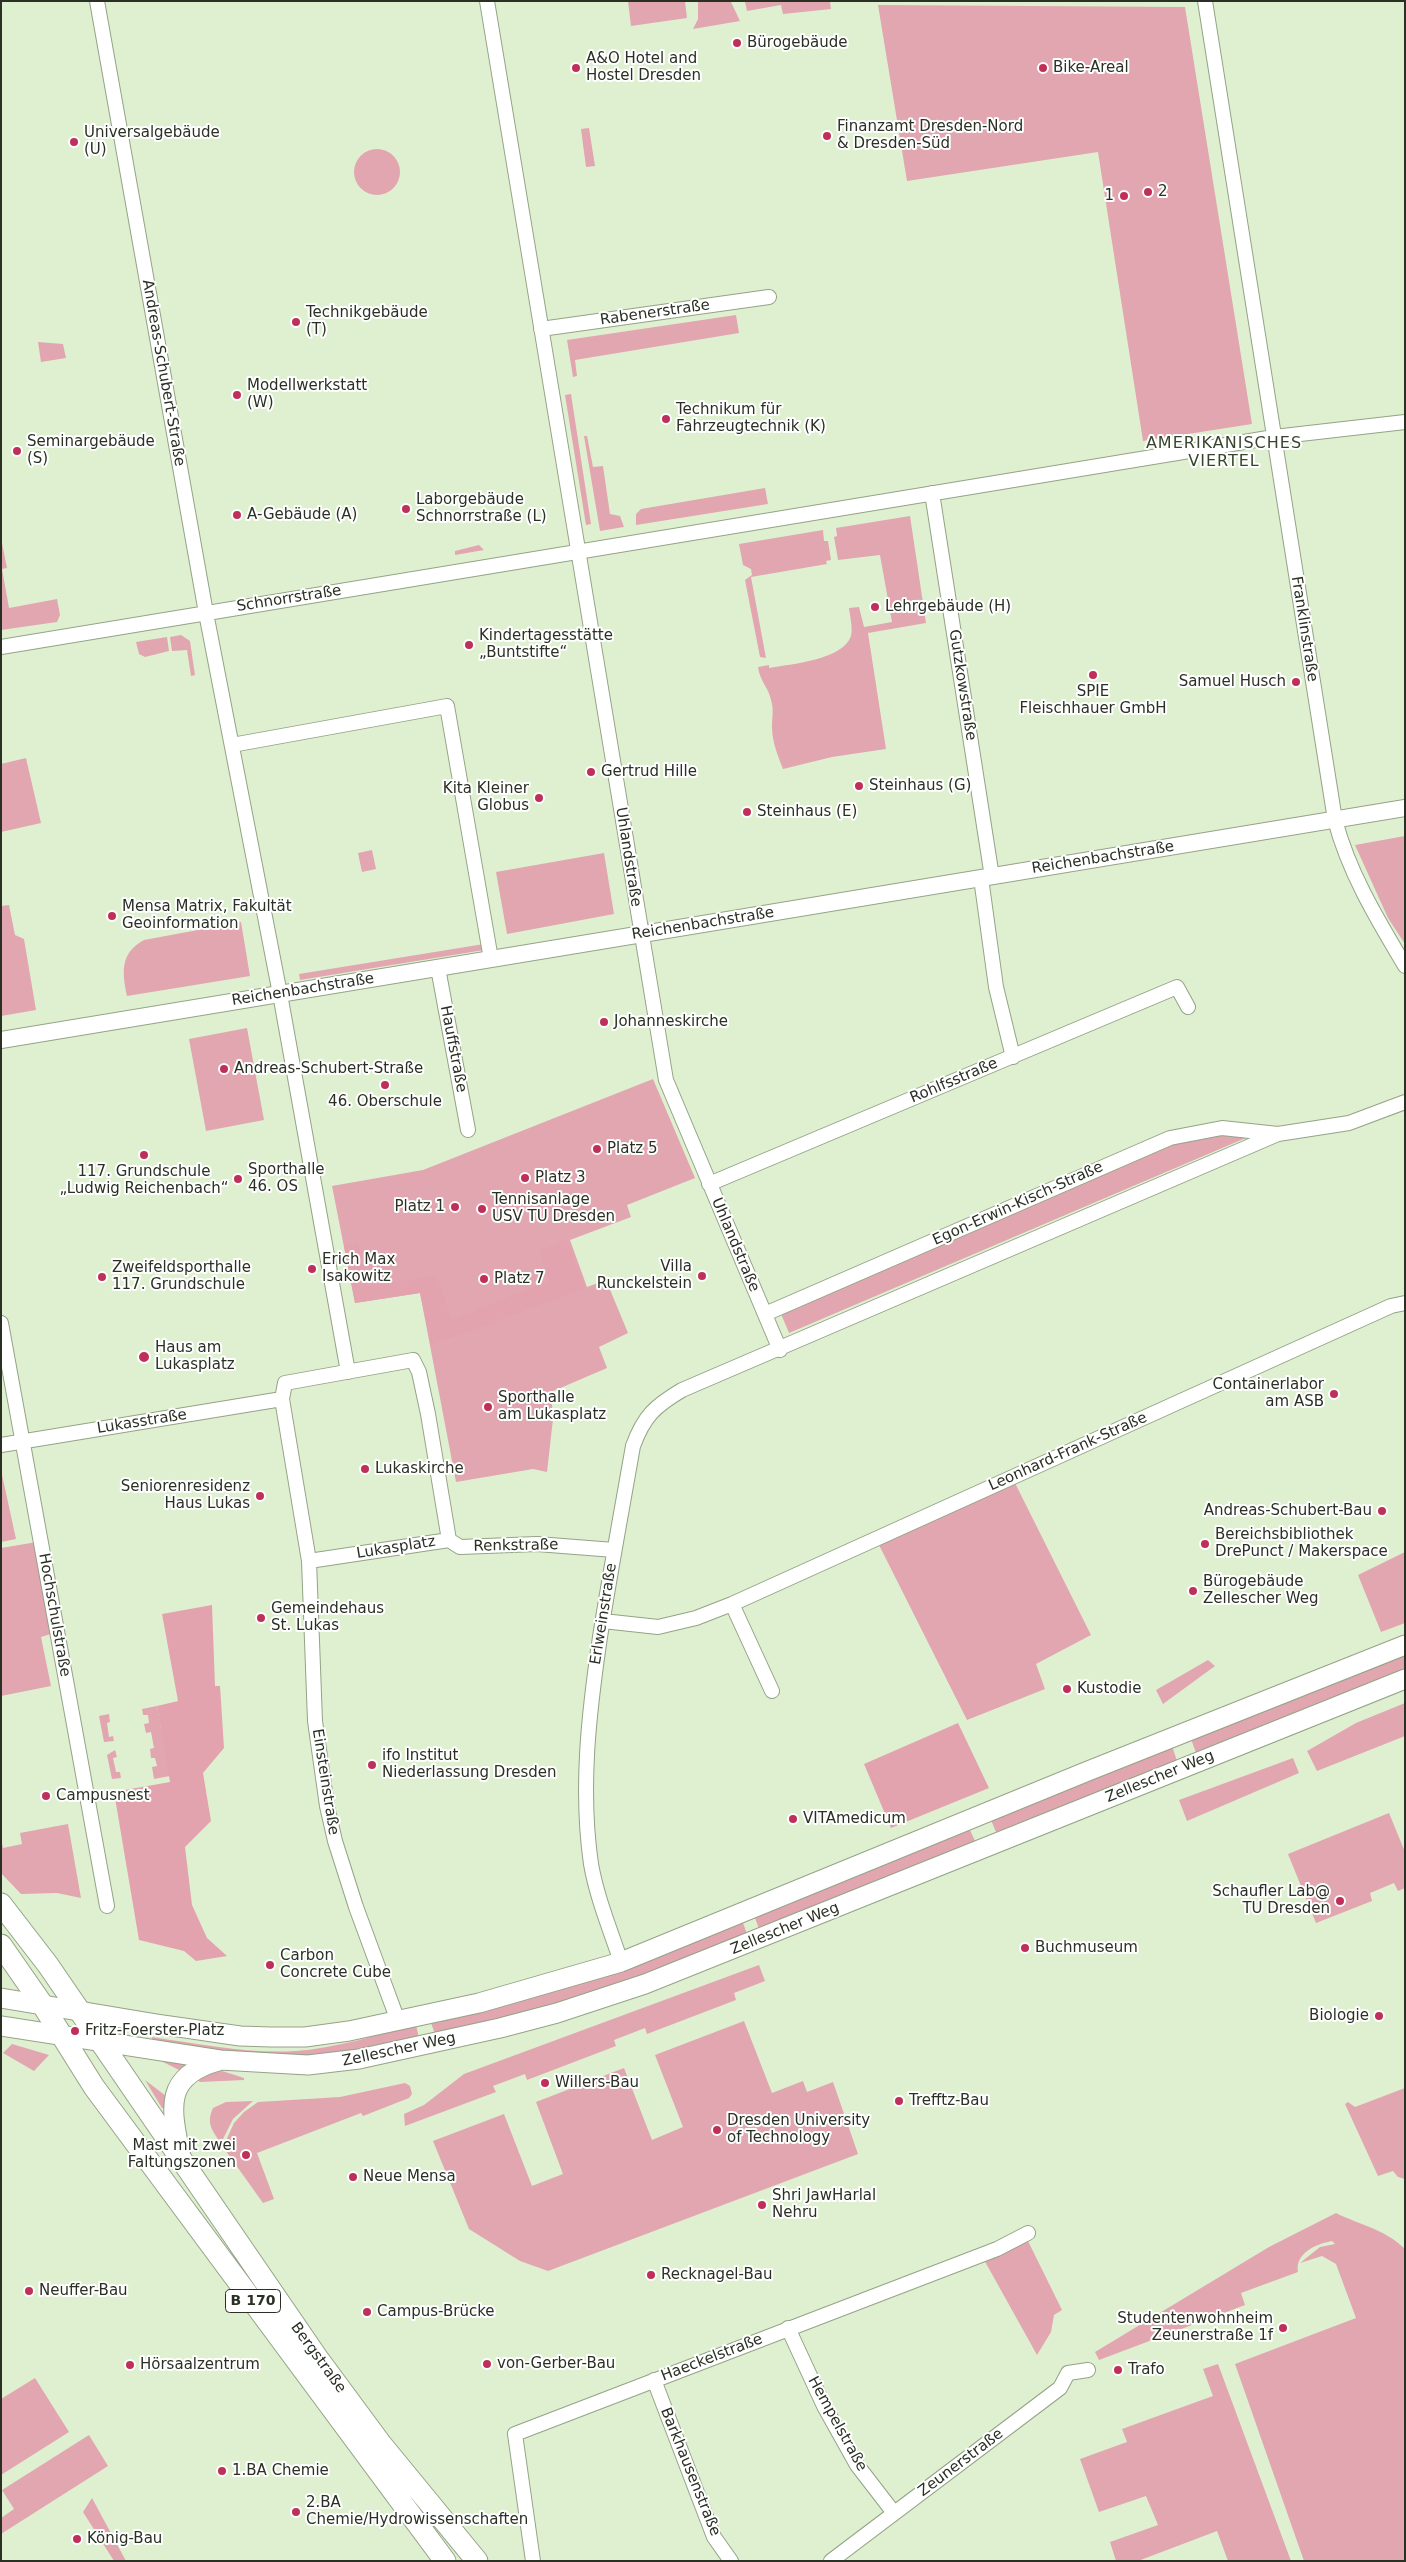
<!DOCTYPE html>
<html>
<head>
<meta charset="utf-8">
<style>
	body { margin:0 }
	#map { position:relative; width:1406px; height:2562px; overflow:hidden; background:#dff0d1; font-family:"DejaVu Sans",sans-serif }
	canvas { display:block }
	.frame { position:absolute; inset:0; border:2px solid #2a3024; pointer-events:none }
</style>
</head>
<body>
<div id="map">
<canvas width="1406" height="2562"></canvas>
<div class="frame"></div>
</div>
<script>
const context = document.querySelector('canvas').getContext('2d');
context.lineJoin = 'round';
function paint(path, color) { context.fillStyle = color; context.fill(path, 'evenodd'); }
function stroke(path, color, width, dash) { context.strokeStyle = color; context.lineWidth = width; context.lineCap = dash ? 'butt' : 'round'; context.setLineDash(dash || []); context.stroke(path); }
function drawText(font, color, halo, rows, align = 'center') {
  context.font = font + ' "DejaVu Sans",sans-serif'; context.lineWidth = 4; context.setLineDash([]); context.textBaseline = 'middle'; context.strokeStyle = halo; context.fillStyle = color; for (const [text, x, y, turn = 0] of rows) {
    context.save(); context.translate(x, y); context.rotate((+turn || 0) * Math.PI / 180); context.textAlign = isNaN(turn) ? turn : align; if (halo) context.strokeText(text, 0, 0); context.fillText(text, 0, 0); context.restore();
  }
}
paint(new Path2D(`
	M 628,1 L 685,1 L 687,18 L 631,26 Z
	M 698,2 L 731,2 L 740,21 L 693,29 L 698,19 Z
	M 745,2 L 830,2 L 831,9 L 783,14 L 781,5 L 747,11 Z
	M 878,5 L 1185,7 L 1252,424 L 1143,441 L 1098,152 L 907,181 Z
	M 589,128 L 595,166 L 586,167 L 581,129 Z
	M354 172a23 23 0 1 1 46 0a23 23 0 1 1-46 0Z
	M 736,315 L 739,333 L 575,360 L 577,376 L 573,377 L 567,340 Z
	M 38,342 L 63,344 L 66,358 L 41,362 Z
	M 571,394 L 591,524 L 586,525 L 565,395 Z
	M 584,436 L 587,436 L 593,467 L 603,466 L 610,514 L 620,516 L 624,527 L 600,531 Z
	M 765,488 L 768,504 L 636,525 L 636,514 L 641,509 Z
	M 910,516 L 926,623 L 868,633 L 886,749 L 832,757 L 783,769 C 778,756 772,742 772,727 C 772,717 774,710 771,700 C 769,688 760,682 758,667 L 769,665 L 769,668 C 791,664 843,660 851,636 C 853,629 850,616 849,608 L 859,607 L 864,627 L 892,622 L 880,555 L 838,560 L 834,537 L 837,536 L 836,528 Z
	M 823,530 L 824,541 L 828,541 L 831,560 L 826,561 L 827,564 L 751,577 L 766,658 L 760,657 L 745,580 L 752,575 L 751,569 L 743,565 L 739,544 Z
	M 1,538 L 7,568 L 2,569 L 9,608 L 57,599 L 60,615 L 57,622 L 1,630 Z
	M 479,545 L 484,550 L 455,555 L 455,551 Z
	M 181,635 L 190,641 L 195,675 L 191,676 L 187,650 L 172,651 L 170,637 Z
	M 167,637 L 169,651 L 145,657 L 139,654 L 136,642 Z
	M 26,758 L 41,823 L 1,832 L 1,764 Z
	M 1405,836 L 1405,944 L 1388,918 L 1355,845 Z
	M 372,850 L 376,869 L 362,872 L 358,853 Z
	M 604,853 L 614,914 L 507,934 L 496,872 Z
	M 9,905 L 15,935 L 24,939 L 36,1010 L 1,1016 L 1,906 Z
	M 241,922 L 250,976 L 127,996 C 122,972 120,953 144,940 Z
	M 484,944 L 484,950 L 300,980 L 299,974 Z
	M 247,1028 L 264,1120 L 206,1131 L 189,1039 Z
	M 653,1079 L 695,1178 L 627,1205 L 631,1217 L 570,1240 L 587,1287 L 606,1280 L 628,1333 L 599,1347 L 607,1368 L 551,1392 L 553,1419 L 547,1472 L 533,1469 L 456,1482 L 420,1293 L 355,1303 L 332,1186 L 423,1170 Z
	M 1219,1132 L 1248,1137 L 789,1333 L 781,1314 L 1168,1145 Z
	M 1,1470 L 16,1539 L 1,1542 Z
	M 1015,1483 L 1091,1635 L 1036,1664 L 1045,1689 L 967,1720 L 879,1545 Z
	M 37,1542 L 54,1633 L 41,1637 L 51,1686 L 1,1696 L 1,1548 Z
	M 1405,1552 L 1405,1623 L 1381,1632 L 1358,1575 Z
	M 1405,1654 L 1405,1670 L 1196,1753 L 1191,1739 Z
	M 1208,1660 L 1215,1666 L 1163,1704 L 1156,1690 Z
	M 1405,1703 L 1405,1736 L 1317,1771 L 1307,1751 L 1356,1723 Z
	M 157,1706 L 170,1776 L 154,1779 L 152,1767 L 157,1766 L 155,1758 L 151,1758 L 150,1749 L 154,1748 L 151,1732 L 146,1733 L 144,1724 L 149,1723 L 148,1715 L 143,1715 L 142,1709 Z
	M 109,1714 L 110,1722 L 107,1723 L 109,1737 L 113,1736 L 114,1741 L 104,1742 L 99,1716 Z
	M 1172,1746 L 1177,1761 L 996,1832 L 991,1820 Z
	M 115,1750 L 117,1757 L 113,1758 L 116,1772 L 120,1772 L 121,1778 L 112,1779 L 107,1755 Z
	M 1293,1758 L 1299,1773 L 1187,1821 L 1179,1800 Z
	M 1389,1813 L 1405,1852 L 1405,1888 L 1398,1891 L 1394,1883 L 1370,1893 L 1372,1901 L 1316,1923 L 1288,1854 Z
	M 68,1824 L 81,1898 L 57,1893 L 21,1894 L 1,1873 L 1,1839 L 3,1848 L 22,1844 L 20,1833 Z
	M 969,1828 L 975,1841 L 759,1929 L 754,1915 Z
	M 742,1920 L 747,1934 L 653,1972 L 544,2008 L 435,2034 L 431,2023 L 573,1986 Z
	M 759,1965 L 765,1981 L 734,1993 L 736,2000 L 647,2034 L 645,2028 L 614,2040 L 616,2046 L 527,2080 L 525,2074 L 493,2086 L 496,2092 L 405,2126 L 404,2114 L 424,2105 L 464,2074 Z
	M 744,2021 L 772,2093 L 803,2081 L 807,2092 L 833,2082 L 858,2154 L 548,2271 L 520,2261 L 469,2229 L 433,2141 L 504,2114 L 532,2186 L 563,2174 L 536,2102 L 624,2068 L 652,2140 L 683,2127 L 655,2055 Z
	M 416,2025 L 419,2038 L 316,2056 L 262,2056 L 152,2043 L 152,2037 C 199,2044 249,2054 296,2051 C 337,2048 376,2035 416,2025 Z
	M 12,2044 L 49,2055 L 34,2071 L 3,2053 Z
	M 159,2060 L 188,2064 L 181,2071 Z
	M 219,2070 L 244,2078 L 244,2080 L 200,2082 L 194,2078 Z
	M 145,2080 L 166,2096 L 164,2108 L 162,2108 Z
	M 405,2083 L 410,2086 L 412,2094 L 409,2098 L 363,2116 L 361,2113 L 257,2153 L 274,2199 L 263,2203 L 223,2147 L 234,2123 L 244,2112 L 258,2102 L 340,2097 Z
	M 1405,2088 L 1405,2179 L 1398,2177 L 1393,2171 L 1378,2176 L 1345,2104 L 1348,2102 L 1355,2107 Z
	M 253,2101 L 233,2119 L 221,2143 C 212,2131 206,2123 213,2108 L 226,2102 Z
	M 1336,2213 C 1360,2225 1385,2229 1405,2249 L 1405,2561 L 1304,2561 L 1235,2364 L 1356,2318 L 1336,2264 L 1322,2256 L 1300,2263 L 1320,2247 L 1335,2244 L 1332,2241 C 1316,2244 1295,2253 1298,2272 L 1241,2293 L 1245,2305 L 1099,2360 L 1095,2352 L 1269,2247 Z
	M 1026,2237 L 1062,2310 L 1054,2315 L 1051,2332 L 1037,2355 L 983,2258 Z
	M 1218,2364 L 1291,2561 L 1228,2561 L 1217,2531 L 1138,2561 L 1116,2561 L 1110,2542 L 1158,2525 L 1146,2496 L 1099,2512 L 1080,2459 L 1127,2442 L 1122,2429 L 1213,2396 L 1203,2369 Z
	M 35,2378 L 69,2432 L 1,2475 L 1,2399 Z
	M 89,2435 L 108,2466 L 1,2534 L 1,2518 L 14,2509 L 2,2490 Z
	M 92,2498 L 126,2561 L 114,2561 L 83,2512 Z`), '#e1a6b0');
paint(new Path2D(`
	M 567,1239 L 585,1288 L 431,1345 L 420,1293 L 355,1303 L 344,1246 L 358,1243 L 367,1286 L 436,1276 L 452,1320 L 550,1281 L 539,1251 Z
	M 212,1605 L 215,1686 L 220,1686 L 224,1748 L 203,1773 L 211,1821 L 185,1847 L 192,1905 L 207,1938 L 227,1956 L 196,1961 L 184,1951 L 139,1940 L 114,1792 L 170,1782 L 157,1706 L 178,1701 L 162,1614 Z
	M 958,1723 L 989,1788 L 891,1828 L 864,1764 Z`), '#e2a3ae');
const minor = new Path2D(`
	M 97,1 L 206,613 L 280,994 L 348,1372
	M 487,1 L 666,1080 L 780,1350
	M 1205,1 L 1335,820 C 1349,873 1377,919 1405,966
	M 541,329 L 769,297
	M 932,493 L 992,877
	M 1,647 L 1274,437 L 1405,422
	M 232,745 L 447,706 L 491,959
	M 981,878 L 996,987 L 1013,1057
	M 438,968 L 468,1130
	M 709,1184 L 1177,987 L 1188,1007
	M 765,1314 L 1170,1138 L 1222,1128 L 1278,1134 L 1349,1123 L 1405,1102
	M 1,1323 L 107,1906
	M 1,1445 L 282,1399
	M 449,1540 L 460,1547 L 537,1544 L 614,1550
	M 309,1561 L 449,1540 L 428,1414 L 419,1372 L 413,1360 L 285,1383 L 282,1399 L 309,1561 L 315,1721 L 327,1806 L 335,1841 L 356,1907 L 398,2021
	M 732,1604 L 772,1691
	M 603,1621 L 658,1627 L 696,1618 L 732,1604 L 1391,1306 L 1405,1303
	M 621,1962 C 610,1929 597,1898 591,1864 C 580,1788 589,1712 600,1637 C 610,1573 622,1509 633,1446 C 644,1416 655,1406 682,1390 L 1278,1134
	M 788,2328 L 824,2406 L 857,2465 L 894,2513
	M 654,2380 L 714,2537 L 731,2561
	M 533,2561 L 515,2434 L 997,2249 L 1028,2233
	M 831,2561 L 1060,2388 L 1068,2373 L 1088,2370`);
const tertiary = new Path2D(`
	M 1,1040 L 1405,808`);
const secondary = new Path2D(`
	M 1,1998 L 157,2024 L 240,2036 L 271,2037 L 305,2037 L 349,2031 L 479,2003 L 621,1962 L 1088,1771 L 1405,1645
	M 1,2026 L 220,2060 L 308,2065 L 359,2059 L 500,2028 L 557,2013 L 645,1984 L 1405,1679
	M 181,2158 C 172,2111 161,2077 218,2061`);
const primary = new Path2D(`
	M 1,1904 L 48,1965 L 316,2356 L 381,2444 L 477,2561
	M 1,1945 L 42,2004 L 94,2087 L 445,2561`);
stroke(minor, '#94a386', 16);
stroke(tertiary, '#94a386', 18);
stroke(secondary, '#94a386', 21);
stroke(primary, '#94a386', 23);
stroke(minor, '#fff', 14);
stroke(tertiary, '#fff', 16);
stroke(secondary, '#fff', 19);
stroke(primary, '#fff', 21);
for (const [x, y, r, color] of [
	[737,43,5,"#be2f5a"],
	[576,68,5,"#be2f5a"],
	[1043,68,5,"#be2f5a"],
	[827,136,5,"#be2f5a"],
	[74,142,5,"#be2f5a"],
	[1148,192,5,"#be2f5a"],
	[1124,196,5,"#be2f5a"],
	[296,322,5,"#be2f5a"],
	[237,395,5,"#be2f5a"],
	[666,419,5,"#be2f5a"],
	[17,451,5,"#be2f5a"],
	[406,509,5,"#be2f5a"],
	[237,515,5,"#be2f5a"],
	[875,607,5,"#be2f5a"],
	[469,645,5,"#be2f5a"],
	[1093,675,5,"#be2f5a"],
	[1296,682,5,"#be2f5a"],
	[591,772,5,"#be2f5a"],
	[859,786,5,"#be2f5a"],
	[539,798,5,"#be2f5a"],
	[747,812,5,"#be2f5a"],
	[112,916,5,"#be2f5a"],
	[604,1022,5,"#be2f5a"],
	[224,1069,5,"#be2f5a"],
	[385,1085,5,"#be2f5a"],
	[597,1149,5,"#be2f5a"],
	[144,1155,5,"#be2f5a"],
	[525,1178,5,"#be2f5a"],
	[238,1179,5,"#be2f5a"],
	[455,1207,5,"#be2f5a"],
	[482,1209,5,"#be2f5a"],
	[312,1269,5,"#be2f5a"],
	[702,1276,5,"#be2f5a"],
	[102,1277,5,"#be2f5a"],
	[484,1279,5,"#be2f5a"],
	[144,1357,6,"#be2f5a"],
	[1334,1394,5,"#be2f5a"],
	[488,1407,5,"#be2f5a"],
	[365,1469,5,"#be2f5a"],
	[260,1496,5,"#be2f5a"],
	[1382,1511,5,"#be2f5a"],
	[1205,1544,5,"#be2f5a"],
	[1193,1591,5,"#be2f5a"],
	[261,1618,5,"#be2f5a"],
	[1067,1689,5,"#be2f5a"],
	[372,1765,5,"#be2f5a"],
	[46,1796,5,"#be2f5a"],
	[793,1819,5,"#be2f5a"],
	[1340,1901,5,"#be2f5a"],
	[1025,1948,5,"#be2f5a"],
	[270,1965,5,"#be2f5a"],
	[1379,2016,5,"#be2f5a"],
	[75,2031,5,"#be2f5a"],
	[545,2083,5,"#be2f5a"],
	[899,2101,5,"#be2f5a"],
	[717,2130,5,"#be2f5a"],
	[246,2155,5,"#be2f5a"],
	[353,2177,5,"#be2f5a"],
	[762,2205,5,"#be2f5a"],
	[651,2275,5,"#be2f5a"],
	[29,2291,5,"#be2f5a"],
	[367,2312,5,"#be2f5a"],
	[1283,2328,5,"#be2f5a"],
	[487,2364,5,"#be2f5a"],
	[130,2365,5,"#be2f5a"],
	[1118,2370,5,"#be2f5a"],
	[222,2471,5,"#be2f5a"],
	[296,2512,5,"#be2f5a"],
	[77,2539,5,"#be2f5a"]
]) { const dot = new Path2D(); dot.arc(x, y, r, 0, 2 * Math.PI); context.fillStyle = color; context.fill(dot); stroke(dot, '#fff', 2); }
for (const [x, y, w] of [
	[253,2301,55]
]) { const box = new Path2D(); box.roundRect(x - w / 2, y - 11.5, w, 23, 4); context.fillStyle = '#fff'; context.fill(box); stroke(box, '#2a3024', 1); }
drawText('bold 14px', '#2a3024', null, [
	["B 170",253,2301]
]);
drawText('15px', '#2a3024', '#fff', [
	["Bürogebäude",747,43],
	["A&O Hotel and",586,59],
	["Hostel Dresden",586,76],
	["Bike-Areal",1053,68],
	["Finanzamt Dresden-Nord",837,127],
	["& Dresden-Süd",837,144],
	["Universalgebäude",84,133],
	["(U)",84,150],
	["2",1158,192],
	["1",1114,196,"right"],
	["Technikgebäude",306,313],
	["(T)",306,330],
	["Modellwerkstatt",247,386],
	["(W)",247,403],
	["Technikum für",676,410],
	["Fahrzeugtechnik (K)",676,427],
	["Seminargebäude",27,442],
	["(S)",27,459],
	["Laborgebäude",416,500],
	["Schnorrstraße (L)",416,517],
	["A-Gebäude (A)",247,515],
	["Lehrgebäude (H)",885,607],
	["Kindertagesstätte",479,636],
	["„Buntstifte“",479,653],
	["Samuel Husch",1286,682,"right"],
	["SPIE",1093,692,"center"],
	["Fleischhauer GmbH",1093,709,"center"],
	["Gertrud Hille",601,772],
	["Steinhaus (G)",869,786],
	["Kita Kleiner",529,789,"right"],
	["Globus",529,806,"right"],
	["Steinhaus (E)",757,812],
	["Mensa Matrix, Fakultät",122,907],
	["Geoinformation",122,924],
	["Johanneskirche",614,1022],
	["Andreas-Schubert-Straße",234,1069],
	["46. Oberschule",385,1102,"center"],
	["Platz 5",607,1149],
	["Sporthalle",248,1170],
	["46. OS",248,1187],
	["117. Grundschule",144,1172,"center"],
	["„Ludwig Reichenbach“",144,1189,"center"],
	["Platz 3",535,1178],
	["Tennisanlage",492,1200],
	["USV TU Dresden",492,1217],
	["Platz 1",445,1207,"right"],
	["Erich Max",322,1260],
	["Isakowitz",322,1277],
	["Villa",692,1267,"right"],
	["Runckelstein",692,1284,"right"],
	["Zweifeldsporthalle",112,1268],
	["117. Grundschule",112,1285],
	["Platz 7",494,1279],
	["Haus am",155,1348],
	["Lukasplatz",155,1365],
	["Containerlabor",1324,1385,"right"],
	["am ASB",1324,1402,"right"],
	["Sporthalle",498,1398],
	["am Lukasplatz",498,1415],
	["Lukaskirche",375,1469],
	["Seniorenresidenz",250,1487,"right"],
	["Haus Lukas",250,1504,"right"],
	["Andreas-Schubert-Bau",1372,1511,"right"],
	["Bereichsbibliothek",1215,1535],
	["DrePunct / Makerspace",1215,1552],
	["Bürogebäude",1203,1582],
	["Zellescher Weg",1203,1599],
	["Gemeindehaus",271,1609],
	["St. Lukas",271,1626],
	["Kustodie",1077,1689],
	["ifo Institut",382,1756],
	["Niederlassung Dresden",382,1773],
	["Campusnest",56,1796],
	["VITAmedicum",803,1819],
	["Schaufler Lab@",1330,1892,"right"],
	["TU Dresden",1330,1909,"right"],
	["Buchmuseum",1035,1948],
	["Carbon",280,1956],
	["Concrete Cube",280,1973],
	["Biologie",1369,2016,"right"],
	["Fritz-Foerster-Platz",85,2031],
	["Willers-Bau",555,2083],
	["Trefftz-Bau",909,2101],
	["Dresden University",727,2121],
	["of Technology",727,2138],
	["Mast mit zwei",236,2146,"right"],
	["Faltungszonen",236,2163,"right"],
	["Neue Mensa",363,2177],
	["Shri JawHarlal",772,2196],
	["Nehru",772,2213],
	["Recknagel-Bau",661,2275],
	["Neuffer-Bau",39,2291],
	["Campus-Brücke",377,2312],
	["Studentenwohnheim",1273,2319,"right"],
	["Zeunerstraße 1f",1273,2336,"right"],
	["von-Gerber-Bau",497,2364],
	["Hörsaalzentrum",140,2365],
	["Trafo",1128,2370],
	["1.BA Chemie",232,2471],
	["2.BA",306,2503],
	["Chemie/Hydrowissenschaften",306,2520],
	["König-Bau",87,2539]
], 'left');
drawText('15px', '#2a3024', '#fff', [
	["Rabenerstraße",655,313,-8],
	["Andreas-Schubert-Straße",163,373,80],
	["Schnorrstraße",289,599,-9],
	["Franklinstraße",1304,629,81],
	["Gutzkowstraße",962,685,81],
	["Uhlandstraße",628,857,81],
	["Reichenbachstraße",1103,858,-9],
	["Reichenbachstraße",703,924,-9],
	["Reichenbachstraße",303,990,-9],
	["Hauffstraße",453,1049,79],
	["Rohlfsstraße",954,1081,-23],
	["Egon-Erwin-Kisch-Straße",1018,1204,-24],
	["Uhlandstraße",735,1245,67],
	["Lukasstraße",142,1422,-9],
	["Leonhard-Frank-Straße",1068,1452,-24],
	["Renkstraße",516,1546,-1],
	["Lukasplatz",396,1548,-9],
	["Erlweinstraße",604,1614,-81],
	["Hochschulstraße",54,1615,80],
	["Zellescher Weg",1160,1777,-22],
	["Einsteinstraße",325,1782,81],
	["Zellescher Weg",785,1929,-22],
	["Zellescher Weg",399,2050,-12],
	["Bergstraße",318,2358,54],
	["Haeckelstraße",712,2358,-21],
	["Hempelstraße",837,2424,61],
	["Zeunerstraße",961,2463,-37],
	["Barkhausenstraße",690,2472,68]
]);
context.letterSpacing = '1px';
drawText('16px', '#38452c', '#fff', [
	["AMERIKANISCHES",1224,444],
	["VIERTEL",1224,462]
]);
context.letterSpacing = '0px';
</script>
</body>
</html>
